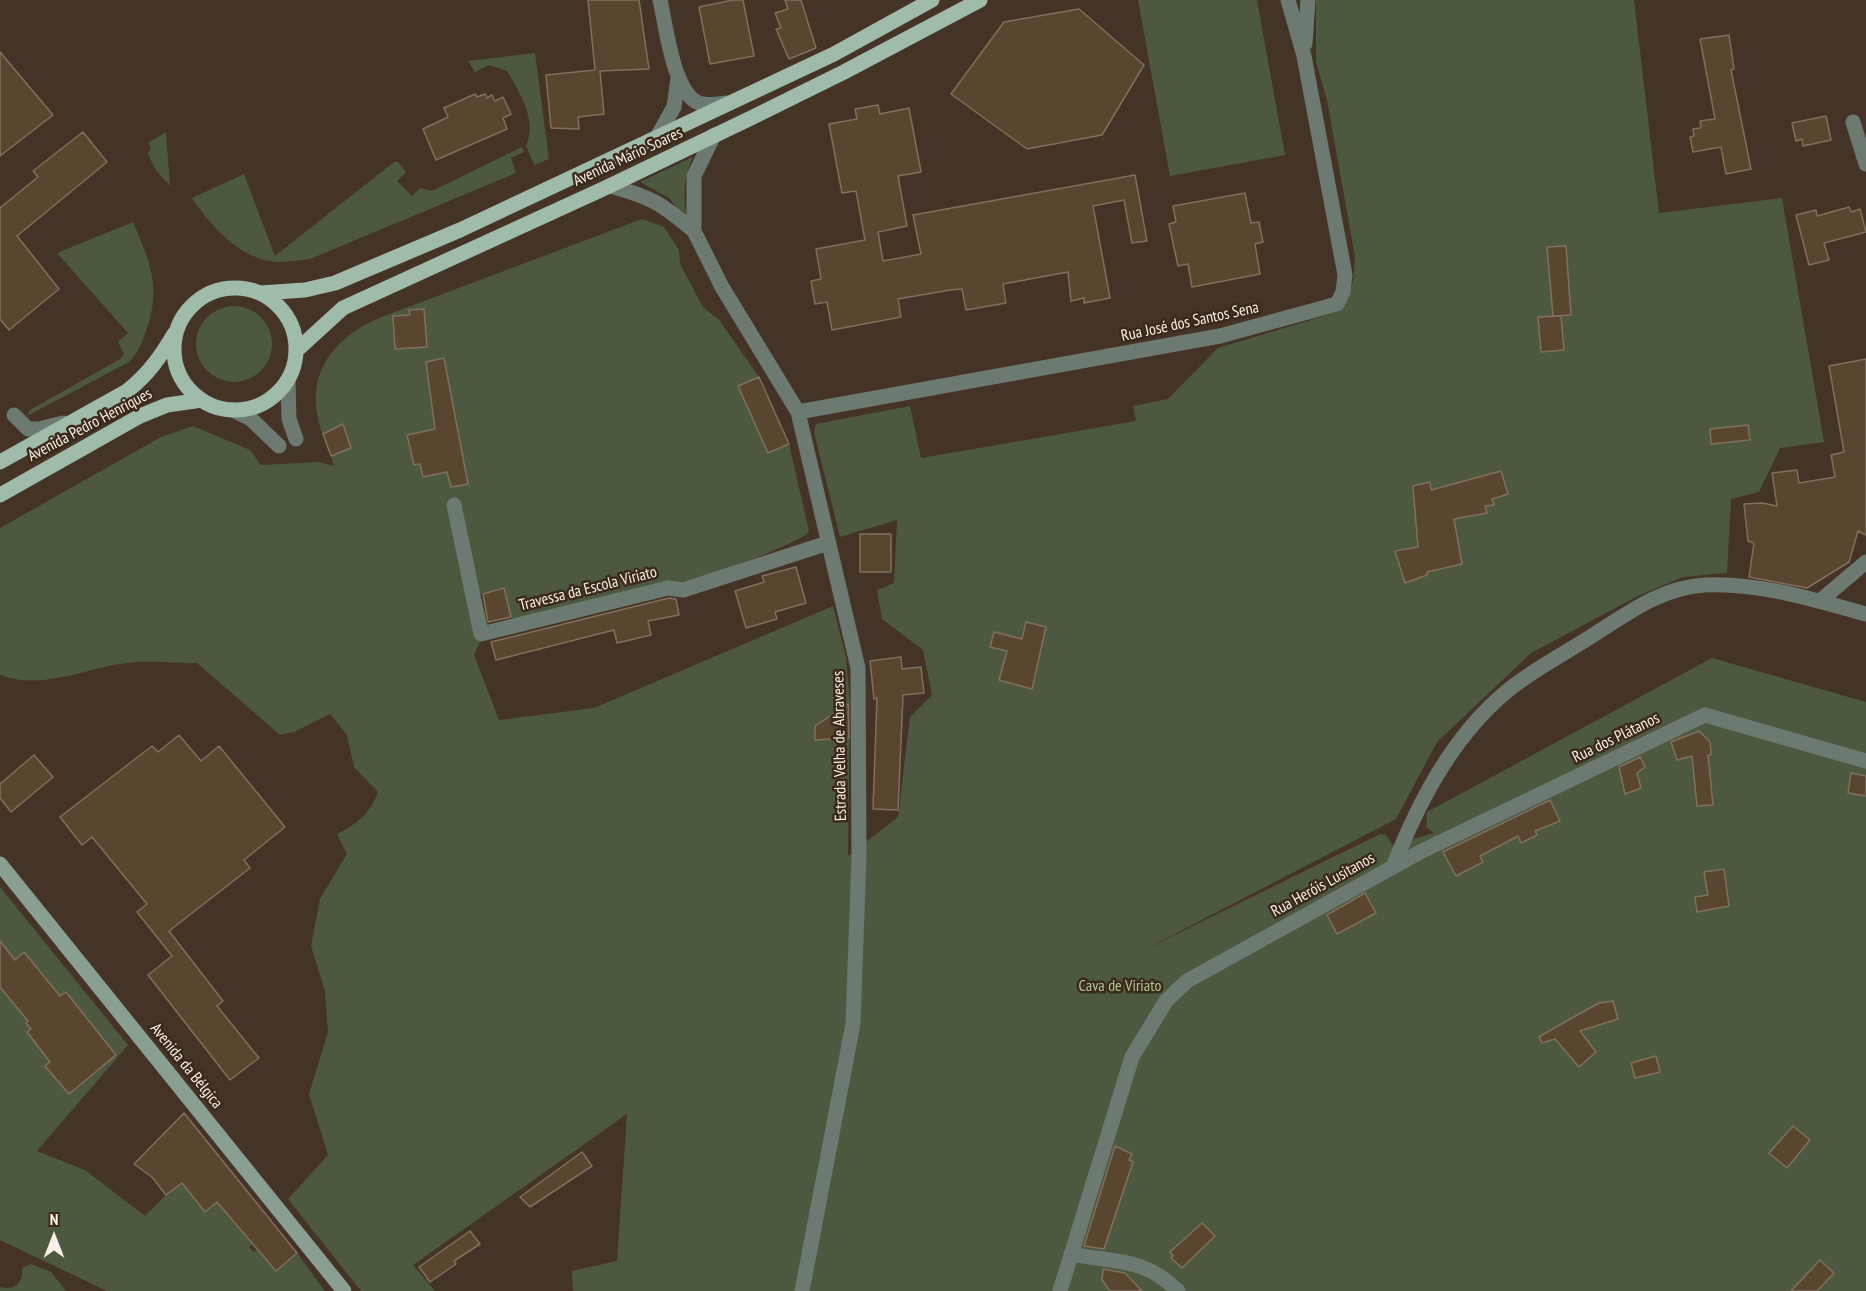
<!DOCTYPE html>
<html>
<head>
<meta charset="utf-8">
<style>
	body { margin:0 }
	#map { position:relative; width:1866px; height:1291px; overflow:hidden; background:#453326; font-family:"PT Sans Narrow",sans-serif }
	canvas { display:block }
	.north { position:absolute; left:24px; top:1207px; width:60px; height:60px; -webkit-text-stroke:4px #3b291c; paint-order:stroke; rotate:0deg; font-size:16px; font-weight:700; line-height:24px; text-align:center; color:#fbefe7 }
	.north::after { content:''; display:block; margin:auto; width:21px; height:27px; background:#fbefe7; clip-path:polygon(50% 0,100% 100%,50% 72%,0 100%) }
</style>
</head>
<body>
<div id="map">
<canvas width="1866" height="1291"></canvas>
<div class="north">N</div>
</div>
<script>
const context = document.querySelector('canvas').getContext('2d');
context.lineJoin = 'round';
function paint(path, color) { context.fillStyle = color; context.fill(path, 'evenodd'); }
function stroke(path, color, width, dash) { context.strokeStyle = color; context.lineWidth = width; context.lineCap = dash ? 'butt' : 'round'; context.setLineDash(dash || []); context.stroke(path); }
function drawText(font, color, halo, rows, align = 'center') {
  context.font = font + ' "PT Sans Narrow",sans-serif'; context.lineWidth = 5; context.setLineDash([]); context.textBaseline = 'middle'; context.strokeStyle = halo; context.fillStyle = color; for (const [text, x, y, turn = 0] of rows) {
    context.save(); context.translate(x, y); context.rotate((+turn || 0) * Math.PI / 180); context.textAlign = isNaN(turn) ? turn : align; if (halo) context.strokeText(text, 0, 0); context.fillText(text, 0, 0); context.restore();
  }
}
paint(new Path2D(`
	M 1138,0 L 1257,0 L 1285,155 L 1170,176 Z
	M 1316,0 L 1634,0 L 1659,213 L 1782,198 L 1824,442 L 1780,448 L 1759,492 L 1731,499 L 1727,573 L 1683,577 L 1638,596 L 1531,653 L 1437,742 L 1396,819 L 1142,951 L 1380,834 L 1386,835 L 1393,845 L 1434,833 L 1426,827 L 1427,812 L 1712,658 L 1866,702 L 1866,1291 L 573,1291 L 572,1271 L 617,1261 L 627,1114 L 413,1265 L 435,1291 L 361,1291 L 288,1199 L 328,1155 L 309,1094 L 328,1032 L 325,991 L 311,946 L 320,899 L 347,854 L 337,834 C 358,823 369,815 378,792 L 354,767 L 347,735 L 330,714 L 294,732 L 280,735 L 197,663 C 174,663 149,660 127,663 C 84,668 43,691 0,675 L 0,528 L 161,437 L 193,426 L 250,450 L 261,465 L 319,462 L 334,466 C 330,450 321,435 318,418 C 307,370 337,336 379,318 L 642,219 L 664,227 L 679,250 L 680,264 L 703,307 L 719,320 L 759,377 L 789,444 L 809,531 L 806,535 C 723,579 626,595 535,617 L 512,619 L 503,588 L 480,594 L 488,625 L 474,655 L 499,720 L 594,708 L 833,606 L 846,657 L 850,703 L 848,856 L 898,817 L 910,717 L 932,695 L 923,650 L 882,619 L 877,590 L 894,583 L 897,520 L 840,537 L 814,432 L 816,424 L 910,406 L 921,458 L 1136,421 L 1133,406 L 1168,399 L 1218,348 L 1334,313 C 1353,298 1354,280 1355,257 L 1327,100 L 1316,62 Z
	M 535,53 L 549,159 L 534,165 L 526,145 C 538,121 519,91 507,71 L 489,65 L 475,72 L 468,61 Z
	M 166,132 L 170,186 L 155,169 L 148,154 L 151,148 L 148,143 Z
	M 522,147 L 524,152 L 511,158 L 516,173 L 310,259 C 300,260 287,262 277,262 C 239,259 212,227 192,198 L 244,174 L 275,256 L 394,162 L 398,162 L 406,172 L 397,181 L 412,196 L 420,188 L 432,191 Z
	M 693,157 C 683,178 683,197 687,219 L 669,198 L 640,182 Z
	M 133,222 C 151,264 162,289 145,334 C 141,345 137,354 129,362 L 27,416 L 30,410 L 120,359 L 124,354 L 118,342 L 128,333 L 57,253 Z
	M196 344a38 38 0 1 1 76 0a38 38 0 1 1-76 0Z
	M 0,887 L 128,1045 L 37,1151 L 85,1170 L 145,1216 L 166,1195 L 218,1155 L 244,1190 L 229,1216 L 253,1244 L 249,1247 L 254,1252 L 258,1249 L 276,1271 L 297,1253 L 325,1291 L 107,1291 L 0,1240 Z
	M 31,1264 L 51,1272 L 66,1291 L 0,1291 L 0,1287 C 14,1291 24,1283 22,1268 Z`), '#4d593f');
const building = new Path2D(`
	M 588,0 L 639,0 L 649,69 L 600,71 L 604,114 L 578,117 L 579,129 L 551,128 L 546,75 L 595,70 Z
	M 733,0 L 743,0 L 754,56 L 710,64 L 699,7 Z
	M 785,0 L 801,0 L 816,48 L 789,59 L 776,29 L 781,28 L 775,13 L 788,9 Z
	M 1079,9 L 1144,65 L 1102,135 L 1027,149 L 951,94 L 1004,22 Z
	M 1729,35 L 1734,69 L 1731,70 L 1751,169 L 1726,174 L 1721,147 L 1693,152 L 1690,137 L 1694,136 L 1693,129 L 1701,128 L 1700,121 L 1715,119 L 1700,39 Z
	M 0,52 L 53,115 L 0,156 Z
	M 475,94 L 477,97 L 485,94 L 487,98 L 492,95 L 495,101 L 503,97 L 511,114 L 503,118 L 507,129 L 436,160 L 423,129 L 448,117 L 444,108 Z
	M 878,105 L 880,114 L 909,108 L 921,172 L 898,176 L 907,226 L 878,232 L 883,261 L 921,254 L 913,215 L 1135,175 L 1147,241 L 1132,243 L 1124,200 L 1093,206 L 1110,298 L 1084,303 L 1084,298 L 1071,301 L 1068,272 L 1003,284 L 1006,303 L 966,310 L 962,289 L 950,290 L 898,299 L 901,317 L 832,330 L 827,302 L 815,304 L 811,281 L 821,279 L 816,249 L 865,240 L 856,191 L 842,193 L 829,124 L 857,119 L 855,109 Z
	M 1826,116 L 1831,140 L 1803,146 L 1802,139 L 1796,141 L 1792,123 Z
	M 83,132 L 107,162 L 17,236 L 59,289 L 9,330 L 0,319 L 0,208 L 38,177 L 33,171 Z
	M 1245,193 L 1251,223 L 1259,222 L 1263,242 L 1255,244 L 1260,274 L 1192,287 L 1188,264 L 1178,266 L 1169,224 L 1176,222 L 1173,206 Z
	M 1849,207 L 1851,212 L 1860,209 L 1866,232 L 1824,243 L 1829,260 L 1809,265 L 1796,215 L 1816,210 L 1817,216 Z
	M 1566,246 L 1571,315 L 1553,316 L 1547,247 Z
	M 424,309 L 427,347 L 395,349 L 393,316 L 410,315 L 409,310 Z
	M 1561,316 L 1564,350 L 1541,352 L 1538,317 Z
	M 444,358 L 468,484 L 451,487 L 447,472 L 423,477 L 420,464 L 414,465 L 407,435 L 435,429 L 426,362 Z
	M 1866,359 L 1866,535 L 1858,531 L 1849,562 L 1807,588 L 1749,577 L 1754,543 L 1748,541 L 1744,504 L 1762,503 L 1777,506 L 1772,473 L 1797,470 L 1799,483 L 1835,477 L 1831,455 L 1844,452 L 1829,366 Z
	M 759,377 L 789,444 L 768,453 L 738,386 Z
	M 343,424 L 351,448 L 331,456 L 323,434 Z
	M 1748,425 L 1750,440 L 1711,444 L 1710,429 Z
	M 1501,471 L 1508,494 L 1492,499 L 1494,505 L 1485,506 L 1487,513 L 1454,519 L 1462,564 L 1427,572 L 1427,575 L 1405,583 L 1395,551 L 1418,547 L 1413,486 L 1430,482 L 1431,490 Z
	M 860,534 L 891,534 L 891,572 L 860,572 Z
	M 796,567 L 806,603 L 775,612 L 777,619 L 746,628 L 735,591 L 764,582 L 762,576 Z
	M 504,588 L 511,617 L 488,622 L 483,594 Z
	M 669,598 L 676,599 L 679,615 L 648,621 L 651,635 L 617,643 L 614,630 L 496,660 L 491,642 Z
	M 1026,622 L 1046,627 L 1032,689 L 999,680 L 1007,651 L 990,647 L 994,632 L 1022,639 Z
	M 901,657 L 902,669 L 921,667 L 924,693 L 903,695 L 898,810 L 873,809 L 877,698 L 874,699 L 870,661 Z
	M 848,704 L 849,738 L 815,740 L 815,726 Z
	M 1699,731 L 1710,742 L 1711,755 L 1708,755 L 1713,805 L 1697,806 L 1692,756 L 1677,760 L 1671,742 Z
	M 179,735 L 201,761 L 219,746 L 285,827 L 244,860 L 250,868 L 169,931 L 223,1001 L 217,1006 L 259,1058 L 230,1080 L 148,975 L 172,956 L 137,912 L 147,904 L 92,837 L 82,845 L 60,817 L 152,746 L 158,752 Z
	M 34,755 L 53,777 L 11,812 L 0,798 L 0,784 Z
	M 1640,757 L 1645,767 L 1637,773 L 1641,788 L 1625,794 L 1619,767 Z
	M 1851,773 L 1866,776 L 1866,796 L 1848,793 Z
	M 1550,800 L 1560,821 L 1535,831 L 1537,835 L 1521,843 L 1518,836 L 1480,856 L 1483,862 L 1456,876 L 1443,852 Z
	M 1724,869 L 1729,906 L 1697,912 L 1695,897 L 1708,895 L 1704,872 Z
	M 1365,893 L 1376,913 L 1337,934 L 1327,915 Z
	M 0,941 L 15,960 L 24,952 L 60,996 L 66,992 L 116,1055 L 69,1094 L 45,1066 L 50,1062 L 27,1032 L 31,1029 L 26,1023 L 28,1021 L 0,987 Z
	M 1613,1001 L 1618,1019 L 1580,1031 L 1596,1052 L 1579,1067 L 1555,1039 L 1542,1043 L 1539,1037 L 1570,1019 L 1599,1003 Z
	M 1656,1056 L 1660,1072 L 1635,1078 L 1631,1063 Z
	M 184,1113 L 297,1253 L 276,1271 L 217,1202 L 205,1212 L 182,1183 L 166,1195 L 152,1177 L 134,1164 Z
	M 1793,1126 L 1810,1140 L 1787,1168 L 1769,1153 Z
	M 1115,1146 L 1132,1154 L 1129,1160 L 1133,1162 L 1104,1249 L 1084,1246 Z
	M 582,1152 L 592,1166 L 530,1207 L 520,1197 Z
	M 1202,1223 L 1215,1236 L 1182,1268 L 1171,1258 L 1173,1256 L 1170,1252 Z
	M 470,1231 L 480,1244 L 454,1261 L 456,1264 L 430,1282 L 419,1267 Z
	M 1820,1260 L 1834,1273 L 1817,1291 L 1791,1291 Z
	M 1103,1269 L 1125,1273 L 1142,1291 L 1110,1291 L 1102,1280 Z`);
paint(building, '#5a462e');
stroke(building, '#81705e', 1.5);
stroke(new Path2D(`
	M 1305,44 L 1308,0
	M 1853,122 L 1866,164
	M 714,135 L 694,176 L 694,231 L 722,287 L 798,412 L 858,668 L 859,856 L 853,1024 L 802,1291
	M 610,186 C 651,197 661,203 694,231
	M 288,381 L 289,419 L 296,439
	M 233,410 L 251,419 L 279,446
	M 798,412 L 1220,336 L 1337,304 L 1343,292 L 1345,275 L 1304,56 L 1288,0
	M 14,415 L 28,429 L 39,429 L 63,423
	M 454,505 L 481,634 L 668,588 L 683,590 L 828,543
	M 1820,601 L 1866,562
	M 1393,867 C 1418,803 1452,737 1506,692 C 1533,669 1568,652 1598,632 C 1631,611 1664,587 1705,585 C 1758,582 1815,600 1866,614
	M 1071,1254 C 1115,1263 1144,1257 1178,1291
	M 1060,1291 L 1132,1057 L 1166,1001 L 1187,981 L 1422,851 L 1705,715 L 1866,761`), '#6c7a72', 15);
stroke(new Path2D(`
	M 660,0 C 666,25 673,93 699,103 C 708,106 718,104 727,103
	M 657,137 L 674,107 L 678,78`), '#6c7a72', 15);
stroke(new Path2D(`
	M 0,864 L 344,1291`), '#899f92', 15);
stroke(new Path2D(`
	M174 349a61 61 0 1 1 122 0a61 61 0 1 1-122 0Z
	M 260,293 L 305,290 L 335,283 L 460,230 L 834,54 L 932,0
	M 297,350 L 343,308 L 603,189 L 751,118 L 844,72 L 980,0
	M 0,462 L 127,391 C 148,375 161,356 174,334
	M 0,495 L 140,416 L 167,405 L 202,400`), '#9fbbaa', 15);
drawText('16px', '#fbefe7', '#3b291c', [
	["Avenida Mário Soares",628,157,-25],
	["Rua José dos Santos Sena",1190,322,-12],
	["Avenida Pedro Henriques",90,425,-28],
	["Travessa da Escola Viriato",588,589,-14],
	["Rua dos Plátanos",1616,738,-26],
	["Estrada Velha de Abraveses",840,746,-91],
	["Rua Heróis Lusitanos",1323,885,-29],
	["Avenida da Bélgica",186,1066,51]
]);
drawText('16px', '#b1c894', '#3b291c', [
	["Cava de Viriato",1120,986]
]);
</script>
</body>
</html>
